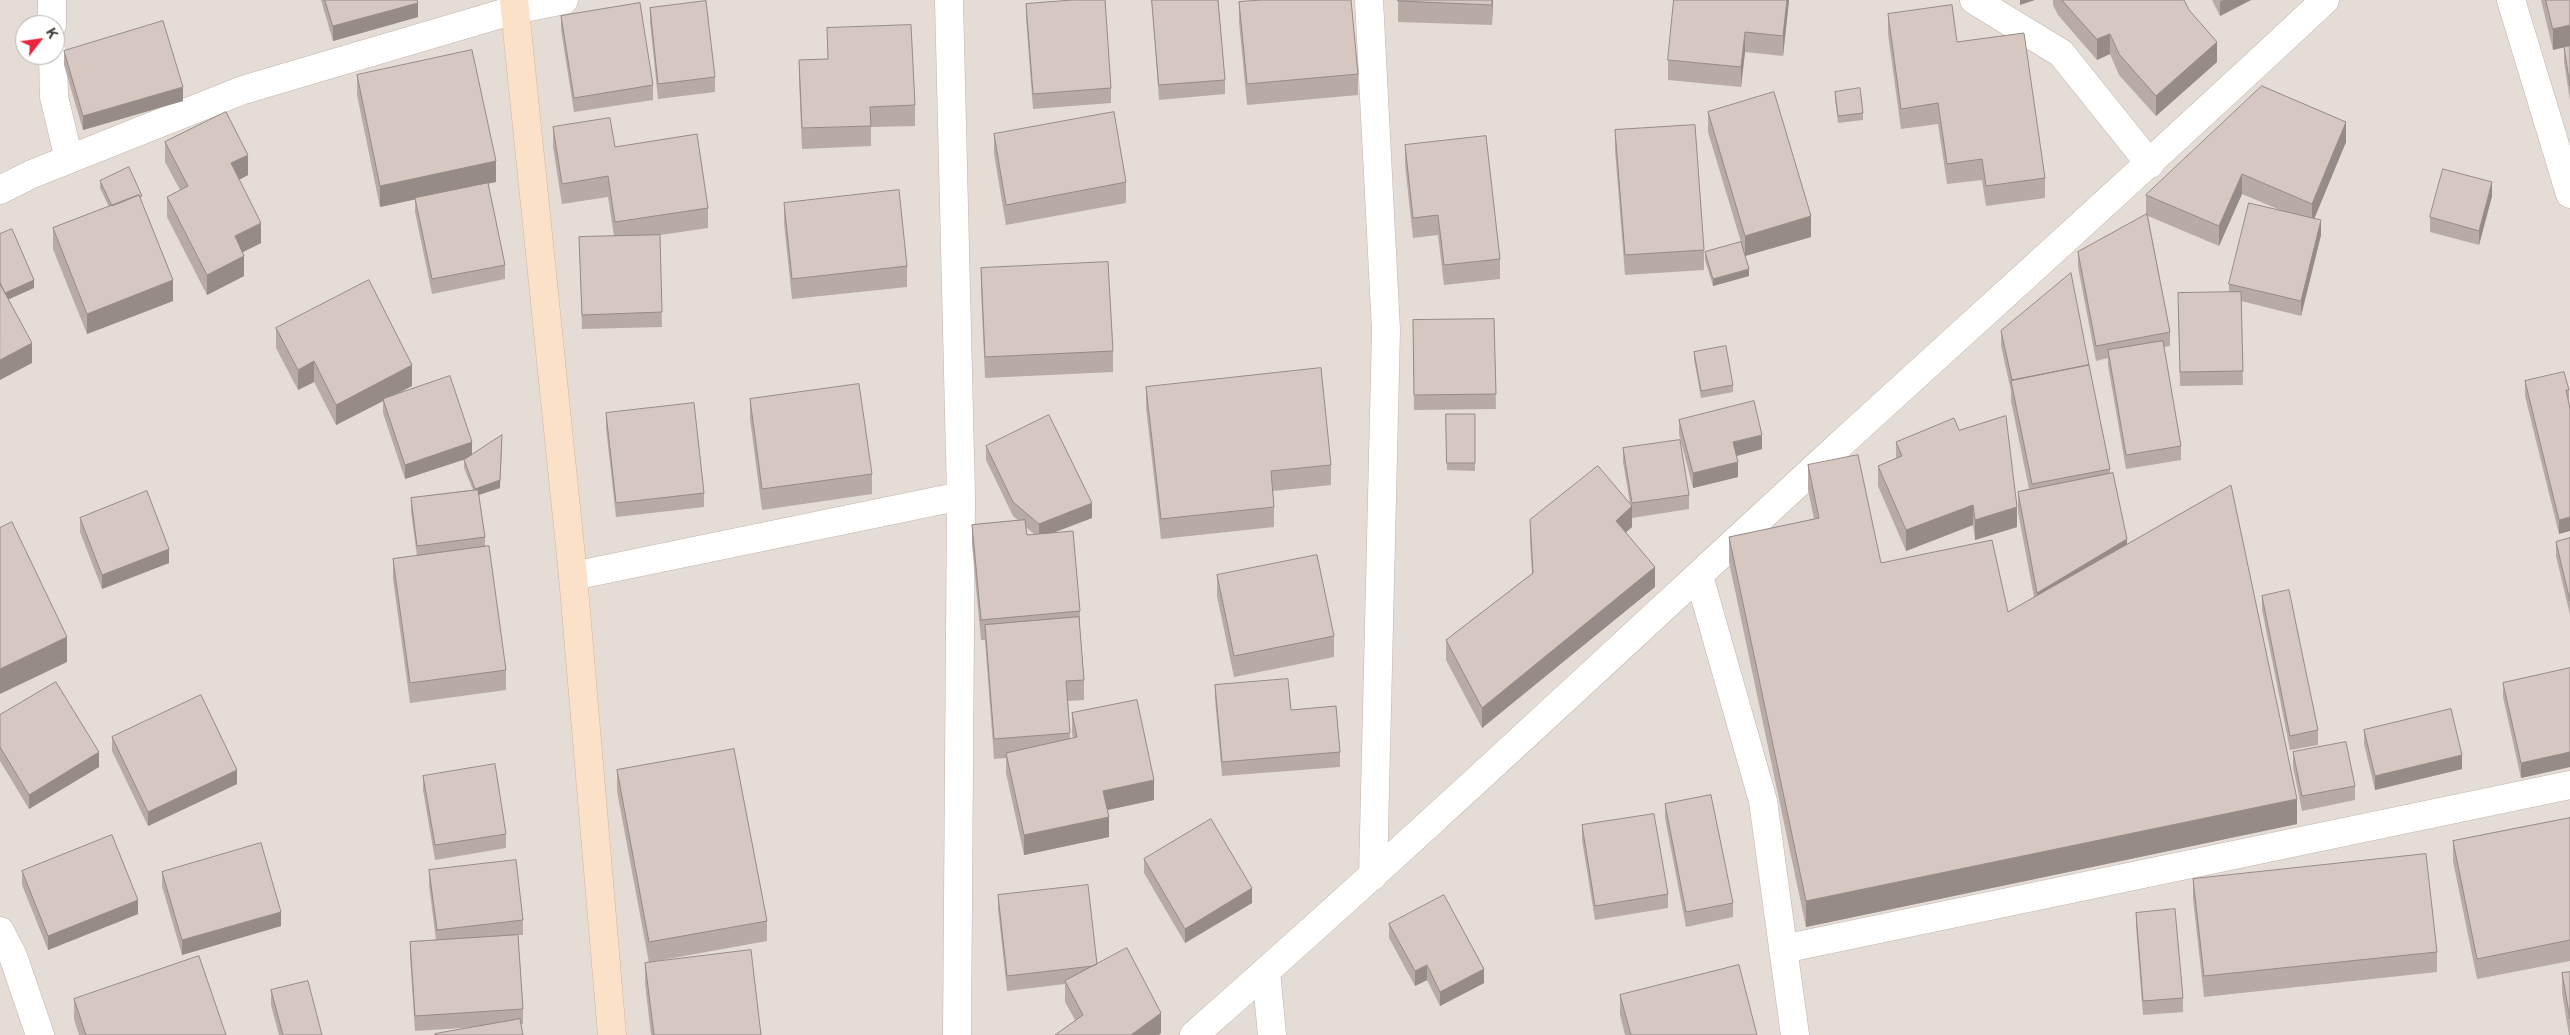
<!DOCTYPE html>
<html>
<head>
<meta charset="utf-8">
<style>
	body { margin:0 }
	#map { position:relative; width:2570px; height:1035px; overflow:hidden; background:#f2ebe7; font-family:"IBM Plex Sans",sans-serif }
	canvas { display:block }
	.north { position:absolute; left:15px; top:15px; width:50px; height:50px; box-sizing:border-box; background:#fff; border:1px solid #b4b1af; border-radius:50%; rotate:60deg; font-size:14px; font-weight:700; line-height:20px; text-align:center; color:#443b36 }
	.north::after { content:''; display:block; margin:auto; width:18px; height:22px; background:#ea253d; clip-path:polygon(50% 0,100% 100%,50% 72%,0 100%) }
</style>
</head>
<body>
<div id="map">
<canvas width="2570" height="1035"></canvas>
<div class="north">K</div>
</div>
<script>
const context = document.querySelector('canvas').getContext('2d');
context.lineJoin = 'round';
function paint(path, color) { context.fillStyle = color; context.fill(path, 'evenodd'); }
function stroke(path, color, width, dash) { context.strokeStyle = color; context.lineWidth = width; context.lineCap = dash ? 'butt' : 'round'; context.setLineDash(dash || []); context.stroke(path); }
paint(new Path2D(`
	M 0,0 L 2570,0 L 2570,1035 L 0,1035 ZM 25,25 L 55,25 L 55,55 L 25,55 Z`), '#e5dcd5');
const street = new Path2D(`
	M 52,0 L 52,25
	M 949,0 L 961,496 L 957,1035
	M 1369,0 L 1386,330 L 1373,876
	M 1974,0 L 2061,53 L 2150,164
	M 2511,0 L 2570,194
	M 53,55 L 54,97 L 69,159
	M 0,190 L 32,174 L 243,90 L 514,10 L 564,0
	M 573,576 L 961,496
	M 1699,576 L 1763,801 L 1795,1035
	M 0,931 L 13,956 L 40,1035
	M 1783,949 L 2570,785
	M 1266,971 L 1272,1035
	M 1194,1035 C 1410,845 1619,648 1831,453 C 1996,302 2162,153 2325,0`);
const secondary = new Path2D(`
	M 514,0 L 573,576 L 612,1035`);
stroke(street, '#c0b4ad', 29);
stroke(secondary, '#d2b59c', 29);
stroke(street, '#fff', 28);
stroke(secondary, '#fae1c8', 28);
paint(new Path2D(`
	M 321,0 L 417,0 L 418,17 L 333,41 Z
	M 1152,0 L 1218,0 L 1225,80 L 1225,94 L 1159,100 Z
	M 1398,0 L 1493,0 L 1492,25 L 1398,22 Z
	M 1789,0 L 1783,56 L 1745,52 L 1741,87 L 1668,80 L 1668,60 Z
	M 2053,0 L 2184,0 L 2217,62 L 2156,116 L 2119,75 L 2110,54 L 2097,60 L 2058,15 L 2053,5 Z
	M 2212,0 L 2251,0 L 2220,16 Z
	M 2541,0 L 2570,0 L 2553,50 Z
	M 1239,2 L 1358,74 L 1358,95 L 1247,105 L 1239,22 Z
	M 1026,4 L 1111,88 L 1111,103 L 1033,109 L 1026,18 Z
	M 650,8 L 715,77 L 715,92 L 658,99 L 650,22 Z
	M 1888,14 L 1957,42 L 2045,178 L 2045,198 L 1986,206 L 1982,180 L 1947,184 L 1938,124 L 1901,129 L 1888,34 Z
	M 561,16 L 653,85 L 653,100 L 574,112 L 561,30 Z
	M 827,28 L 915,105 L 915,126 L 871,127 L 871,146 L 802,149 L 799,80 L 799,60 L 828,59 Z
	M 2570,46 L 2570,101 L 2564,62 L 2564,47 Z
	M 64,51 L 183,101 L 83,130 L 64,65 Z
	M 357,75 L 496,182 L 488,183 L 505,265 L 505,279 L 432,294 L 415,212 L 415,199 L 380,207 L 357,95 Z
	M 1835,92 L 1863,113 L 1863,120 L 1838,123 L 1835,99 Z
	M 1708,112 L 1811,237 L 1745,256 L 1749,276 L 1713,286 L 1705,260 L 1705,252 L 1741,242 L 1708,132 Z
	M 553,127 L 615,147 L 708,208 L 708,228 L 660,235 L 662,327 L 582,329 L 579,237 L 614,236 L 608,197 L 562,204 L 553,147 Z
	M 1615,130 L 1704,250 L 1704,270 L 1625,275 L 1615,150 Z
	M 994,134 L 1126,182 L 1126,203 L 1006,225 L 994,154 Z
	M 165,142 L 248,175 L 239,180 L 261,243 L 243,252 L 244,276 L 207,295 L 167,217 L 167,197 L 180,190 L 165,162 Z
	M 2346,142 L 2314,219 L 2321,235 L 2301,316 L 2241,301 L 2243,385 L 2180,386 L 2178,307 L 2229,292 L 2229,284 L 2280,210 L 2242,194 L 2219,246 L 2148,216 L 2170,332 L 2170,346 L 2164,347 L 2181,446 L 2181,460 L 2126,469 L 2108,365 L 2108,358 L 2096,361 L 2078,267 L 2078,252 L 2146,215 L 2146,195 Z
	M 1405,145 L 1500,259 L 1500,279 L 1444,285 L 1438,235 L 1413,238 L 1405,165 Z
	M 100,181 L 142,202 L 173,301 L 87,334 L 53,249 L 53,228 L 109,207 L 100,188 Z
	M 2492,196 L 2479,245 L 2430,232 L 2430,217 Z
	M 784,203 L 907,266 L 907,287 L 792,299 L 784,223 Z
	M 981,268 L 1113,351 L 1113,372 L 985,378 L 981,289 Z
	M 1494,319 L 1496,409 L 1414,410 L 1413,320 Z
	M 276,328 L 412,386 L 394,395 L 472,455 L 500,488 L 479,495 L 485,537 L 485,546 L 506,670 L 506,690 L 410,703 L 393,579 L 393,559 L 417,556 L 411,512 L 411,498 L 473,490 L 464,468 L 464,460 L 467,458 L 405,479 L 383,413 L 383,401 L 336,425 L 314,382 L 298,390 L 276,348 Z
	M 2001,331 L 2089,365 L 2110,469 L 2110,473 L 2127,545 L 2297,824 L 1806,927 L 1729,562 L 1729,537 L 1814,519 L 1808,490 L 1808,465 L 1881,563 L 2008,612 L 2034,597 L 2018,512 L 2018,492 L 2029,489 L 2011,401 L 2011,391 L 2001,346 Z
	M 1694,352 L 1733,385 L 1733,392 L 1701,398 L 1694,359 Z
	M 2525,381 L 2569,390 L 2569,403 L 2559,534 L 2525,396 Z
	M 1146,387 L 1331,465 L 1331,485 L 1273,491 L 1274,507 L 1274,527 L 1161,539 L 1146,407 Z
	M 750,399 L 872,474 L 872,494 L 762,510 L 750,419 Z
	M 606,413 L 704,493 L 704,507 L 616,517 L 606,428 Z
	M 1446,414 L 1475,414 L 1475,471 L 1447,470 Z
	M 1679,420 L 1762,449 L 1736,456 L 1738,477 L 1693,488 L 1679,434 Z
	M 1959,430 L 2017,527 L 1975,540 L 1973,525 L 1906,551 L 1878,486 L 1878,466 L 1896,458 L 1896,442 Z
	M 986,446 L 1092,518 L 1053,533 L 1080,611 L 1080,631 L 1084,680 L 1084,700 L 1068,701 L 1070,739 L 1073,738 L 1072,734 L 1072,713 L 1154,800 L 1107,810 L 1109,837 L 1024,855 L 1006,773 L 1006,758 L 994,759 L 985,640 L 981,640 L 972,545 L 972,525 L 1018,520 L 1013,516 L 986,460 ZM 1026,527 L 1035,535 L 1027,535 Z
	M 1623,448 L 1689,495 L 1689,509 L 1632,518 L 1632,527 L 1626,532 L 1655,587 L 1482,728 L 1446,660 L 1446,640 L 1532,574 L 1530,541 L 1530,520 L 1630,503 L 1623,462 Z
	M 80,518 L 169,563 L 102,589 L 80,532 Z
	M 2570,538 L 2570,615 L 2556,556 L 2556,542 Z
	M 1217,575 L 1334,636 L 1334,657 L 1234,677 L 1217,596 Z
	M 2262,596 L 2318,730 L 2318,745 L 2290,750 L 2262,610 Z
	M 2570,668 L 2570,767 L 2521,778 L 2503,697 L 2503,683 Z
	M 1215,685 L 1291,710 L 1340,752 L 1340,767 L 1222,776 L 1215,699 Z
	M 0,715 L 99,767 L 29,809 L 0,761 Z
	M 2364,730 L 2462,769 L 2375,790 L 2364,744 Z
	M 112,737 L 237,784 L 148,826 L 112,751 Z
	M 2293,752 L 2355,786 L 2355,800 L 2302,811 L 2293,767 Z
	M 617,770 L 767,921 L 767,941 L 651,962 L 761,1035 L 651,1035 L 645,983 L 645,963 L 649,963 L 617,791 Z
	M 423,776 L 506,834 L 506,848 L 435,860 L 423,790 Z
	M 1665,804 L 1733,903 L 1733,917 L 1686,927 L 1665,818 Z
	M 2570,818 L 2570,961 L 2477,979 L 2453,861 L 2453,841 Z
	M 1582,825 L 1668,894 L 1668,908 L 1595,920 L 1582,840 Z
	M 1144,859 L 1252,903 L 1185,943 L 1144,873 Z
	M 429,870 L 523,920 L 523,935 L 518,935 L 523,1009 L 523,1024 L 415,1031 L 410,956 L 410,942 L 436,940 L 429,885 Z
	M 22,871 L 138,914 L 48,950 L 22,885 Z
	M 162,872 L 281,926 L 182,955 L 162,886 Z
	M 2193,879 L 2437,952 L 2437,972 L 2204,997 L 2193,899 Z
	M 998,895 L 1097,964 L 1161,1033 L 1075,1020 L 1065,1002 L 1065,984 L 1007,991 L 998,909 Z
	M 2136,913 L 2183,998 L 2183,1012 L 2143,1015 L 2136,927 Z
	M 1389,924 L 1484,983 L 1440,1006 L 1427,980 L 1415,986 L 1389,938 Z
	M 2570,972 L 2570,1035 L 2569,1035 L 2562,993 L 2562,973 Z
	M 271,990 L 322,1035 L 279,1035 L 271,1005 Z
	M 1620,995 L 1757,1035 L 1625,1035 L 1620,1015 Z
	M 74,999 L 226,1035 L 79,1035 L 74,1019 Z`), '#b8aba5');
paint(new Path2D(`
	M 1492,0 L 1493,0 L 1492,25 Z
	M 1787,0 L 1789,0 L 1783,56 L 1783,36 Z
	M 2020,0 L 2035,0 L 2020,5 Z
	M 2223,0 L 2251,0 L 2220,16 L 2220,2 Z
	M 418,3 L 418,17 L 333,41 L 333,26 Z
	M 2570,25 L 2570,46 L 2553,50 L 2553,29 Z
	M 1745,32 L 1745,52 L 1741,87 L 1741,67 Z
	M 2110,34 L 2110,54 L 2097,60 L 2097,39 Z
	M 2217,42 L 2217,62 L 2156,116 L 2156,96 Z
	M 183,87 L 183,101 L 83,130 L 83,116 Z
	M 2346,122 L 2346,142 L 2312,224 L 2312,204 Z
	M 248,155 L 248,175 L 231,184 L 231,163 Z
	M 496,161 L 496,182 L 380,207 L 380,186 Z
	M 2242,174 L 2242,194 L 2219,246 L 2219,226 Z
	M 2492,182 L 2492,196 L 2479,245 L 2479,231 Z
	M 1811,216 L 1811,237 L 1745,256 L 1745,236 Z
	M 2321,220 L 2321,235 L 2301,316 L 2301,301 Z
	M 261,223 L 261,243 L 235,256 L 235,236 Z
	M 244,256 L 244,276 L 207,295 L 207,275 Z
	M 1749,269 L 1749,276 L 1713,286 L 1713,279 Z
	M 34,280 L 34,288 L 5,301 L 5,293 Z
	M 173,280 L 173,301 L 87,334 L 87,314 Z
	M 32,343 L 32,363 L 0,380 L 0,360 Z
	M 314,361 L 314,382 L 298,390 L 298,370 Z
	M 412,365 L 412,386 L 383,401 L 383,399 L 383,401 L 336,425 L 336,405 Z
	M 1762,435 L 1762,449 L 1733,457 L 1733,442 Z
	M 472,442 L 472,457 L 405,479 L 405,465 Z
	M 502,442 L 500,488 L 475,496 L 475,489 Z
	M 1738,462 L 1738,477 L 1693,488 L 1693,473 Z
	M 1092,503 L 1092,518 L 1039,538 L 1039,524 Z
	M 1973,505 L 1973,525 L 1906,551 L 1906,530 Z
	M 1632,506 L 1632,527 L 1616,541 L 1616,521 Z
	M 2017,507 L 2017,527 L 1975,540 L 1975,520 Z
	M 2570,517 L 2570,531 L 2559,534 L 2559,520 Z
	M 2127,539 L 2127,560 L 2037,613 L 2037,593 Z
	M 169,549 L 169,563 L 102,589 L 102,575 Z
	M 1655,567 L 1655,587 L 1482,728 L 1482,708 Z
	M 67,637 L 67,662 L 0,694 L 0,669 Z
	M 99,752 L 99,767 L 29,809 L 29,795 Z
	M 2570,752 L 2570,767 L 2521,778 L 2521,763 Z
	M 2462,755 L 2462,769 L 2375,790 L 2375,776 Z
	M 237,770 L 237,784 L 148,826 L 148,812 Z
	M 1154,780 L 1154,800 L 1103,811 L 1103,791 Z
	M 2297,799 L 2297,824 L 1806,927 L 1806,901 Z
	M 1109,817 L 1109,837 L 1024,855 L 1024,835 Z
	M 1252,888 L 1252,903 L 1185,943 L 1185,929 Z
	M 138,900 L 138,914 L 48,950 L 48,936 Z
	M 281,912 L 281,926 L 182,955 L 182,940 Z
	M 1427,965 L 1427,980 L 1415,986 L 1415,971 Z
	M 1484,969 L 1484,983 L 1440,1006 L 1440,992 Z
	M 1161,1013 L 1161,1033 L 1159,1035 L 1131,1035 Z`), '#968b86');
const building = new Path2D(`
	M 325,0 L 417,0 L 418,3 L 333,26 Z
	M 1073,0 L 1105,0 L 1111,88 L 1033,94 L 1026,4 Z
	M 1152,0 L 1218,0 L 1225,80 L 1159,85 Z
	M 1262,0 L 1351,0 L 1358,74 L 1247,84 L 1239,2 Z
	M 1398,0 L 1492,0 L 1492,5 L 1398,1 Z
	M 1674,0 L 1787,0 L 1783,36 L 1745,32 L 1741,67 L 1668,60 Z
	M 2062,0 L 2184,0 L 2189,10 L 2217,42 L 2156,96 L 2119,54 L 2110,34 L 2097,39 Z
	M 2546,0 L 2570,0 L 2570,25 L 2553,29 Z
	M 706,1 L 715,77 L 658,84 L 650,8 Z
	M 640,3 L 653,85 L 574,98 L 561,16 Z
	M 1952,5 L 1957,42 L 2024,33 L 2045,178 L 1986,186 L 1982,159 L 1947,164 L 1938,103 L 1901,109 L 1888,14 Z
	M 163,21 L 183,87 L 83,116 L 64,51 Z
	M 911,25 L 915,105 L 870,107 L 871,126 L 802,128 L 799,60 L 828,59 L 827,28 Z
	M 2570,46 L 2570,86 L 2564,47 Z
	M 472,50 L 496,161 L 380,186 L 357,75 Z
	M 2262,86 L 2346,122 L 2312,204 L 2242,174 L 2219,226 L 2146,195 Z
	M 1860,88 L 1863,113 L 1838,116 L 1835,92 Z
	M 1774,92 L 1811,216 L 1745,236 L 1708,112 Z
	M 226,112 L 248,155 L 231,163 L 261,223 L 235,236 L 244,256 L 207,275 L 167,197 L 188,186 L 165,142 Z
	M 1114,112 L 1126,182 L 1006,205 L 994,134 Z
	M 610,118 L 615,147 L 697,134 L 708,208 L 615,222 L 608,176 L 562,184 L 553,127 Z
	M 1695,125 L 1704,250 L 1625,255 L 1615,130 Z
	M 1486,136 L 1500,259 L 1444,265 L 1438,215 L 1413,218 L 1405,145 Z
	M 129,167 L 142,196 L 140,197 L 139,195 L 112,206 L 100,181 Z
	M 2443,169 L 2492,182 L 2479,231 L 2430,217 Z
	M 488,183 L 505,265 L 432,279 L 415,198 Z
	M 899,190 L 907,266 L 792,279 L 784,203 Z
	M 139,195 L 173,280 L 87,314 L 53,228 Z
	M 2249,203 L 2321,220 L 2301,301 L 2229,284 Z
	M 2147,214 L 2170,332 L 2096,346 L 2078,252 Z
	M 12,229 L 34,280 L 5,293 L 0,282 L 0,234 Z
	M 660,235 L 662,312 L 582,315 L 579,237 Z
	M 1741,242 L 1749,269 L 1713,279 L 1705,252 Z
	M 1108,262 L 1113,351 L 985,357 L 981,268 Z
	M 2071,273 L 2089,365 L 2012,380 L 2001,331 Z
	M 369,280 L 412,365 L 336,405 L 314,361 L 298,370 L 276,328 Z
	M 0,284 L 32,343 L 0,360 Z
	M 2241,292 L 2243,371 L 2180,372 L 2178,293 Z
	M 1494,319 L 1496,394 L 1414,395 L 1413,320 Z
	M 2163,341 L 2181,446 L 2126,455 L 2108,350 Z
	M 1726,346 L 1733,385 L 1701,391 L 1694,352 Z
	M 2089,365 L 2110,469 L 2032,484 L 2011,381 Z
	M 1321,368 L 1331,465 L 1271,471 L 1274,507 L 1161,519 L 1146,387 Z
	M 2564,372 L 2569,390 L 2566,390 L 2570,409 L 2570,517 L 2559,520 L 2525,381 Z
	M 450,376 L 472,442 L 405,465 L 383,399 Z
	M 859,384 L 872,474 L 762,489 L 750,399 Z
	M 1754,401 L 1762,435 L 1733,442 L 1738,462 L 1693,473 L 1679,420 Z
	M 694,403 L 704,493 L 616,503 L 606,413 Z
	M 1446,414 L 1475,414 L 1475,463 L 1447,463 Z
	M 1049,415 L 1092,503 L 1039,524 L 1013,502 L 986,446 Z
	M 2006,416 L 2017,507 L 1975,520 L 1973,505 L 1906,530 L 1878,466 L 1902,456 L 1896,442 L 1954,418 L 1959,430 Z
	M 502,435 L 500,480 L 475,489 L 464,460 Z
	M 1680,440 L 1689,495 L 1632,503 L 1623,448 Z
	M 1858,455 L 1881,563 L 1992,540 L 2008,612 L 2231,485 L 2297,799 L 1806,901 L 1729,537 L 1819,518 L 1808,465 Z
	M 1598,466 L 1632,506 L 1616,521 L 1655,567 L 1482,708 L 1446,640 L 1533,573 L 1530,520 Z
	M 2113,473 L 2127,539 L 2037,593 L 2018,492 Z
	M 478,490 L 485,537 L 417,546 L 411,498 Z
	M 147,491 L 169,549 L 102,575 L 80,518 Z
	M 1025,520 L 1027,535 L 1073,531 L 1080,611 L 981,620 L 972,525 Z
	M 12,522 L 67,637 L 0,669 L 0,528 Z
	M 2570,538 L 2570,601 L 2556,542 Z
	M 489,546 L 506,670 L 410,683 L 393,559 Z
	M 1317,555 L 1334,636 L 1234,656 L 1217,575 Z
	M 2289,590 L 2318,730 L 2290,736 L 2262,596 Z
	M 1079,617 L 1084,680 L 1066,681 L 1070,733 L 994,739 L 985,625 Z
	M 2570,668 L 2570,752 L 2521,763 L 2503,683 Z
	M 1288,679 L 1291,710 L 1336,706 L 1340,752 L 1222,762 L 1215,685 Z
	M 56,682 L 99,752 L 29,795 L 0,747 L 0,715 Z
	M 201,695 L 237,770 L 148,812 L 112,737 Z
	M 1137,700 L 1154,780 L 1103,791 L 1109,817 L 1024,835 L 1006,753 L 1077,737 L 1072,713 Z
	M 2451,709 L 2462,755 L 2375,776 L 2364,730 Z
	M 2346,742 L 2355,786 L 2302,796 L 2293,752 Z
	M 734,749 L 767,921 L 649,942 L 617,770 Z
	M 495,764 L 506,834 L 435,845 L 423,776 Z
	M 1711,795 L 1733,903 L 1686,912 L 1665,804 Z
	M 1654,814 L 1668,894 L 1595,906 L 1582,825 Z
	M 2570,818 L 2570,940 L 2477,959 L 2453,841 Z
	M 1211,819 L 1252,888 L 1185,929 L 1144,859 Z
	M 112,835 L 138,900 L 48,936 L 22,871 Z
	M 261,843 L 281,912 L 182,940 L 162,872 Z
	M 2426,854 L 2437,952 L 2204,976 L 2193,879 Z
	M 516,860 L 523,920 L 437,930 L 429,870 Z
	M 1088,885 L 1097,964 L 1093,966 L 1007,976 L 998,895 Z
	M 1444,895 L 1484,969 L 1440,992 L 1427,965 L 1415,971 L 1389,924 Z
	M 2175,909 L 2183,998 L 2143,1001 L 2136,913 Z
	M 518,935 L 523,1009 L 415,1016 L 410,942 Z
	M 1127,948 L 1161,1013 L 1131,1035 L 1055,1035 L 1083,1015 L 1065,981 Z
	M 751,950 L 761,1035 L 654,1035 L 645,963 Z
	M 199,956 L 226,1035 L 86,1035 L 74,999 Z
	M 1739,965 L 1757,1035 L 1631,1035 L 1620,995 Z
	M 2570,972 L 2570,1019 L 2562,973 Z
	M 308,981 L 322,1035 L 283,1035 L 271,990 Z
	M 520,1019 L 523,1035 L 435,1035 L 435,1034 Z`);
paint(building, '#d6c7c0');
stroke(building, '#968b86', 1);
</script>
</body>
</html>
